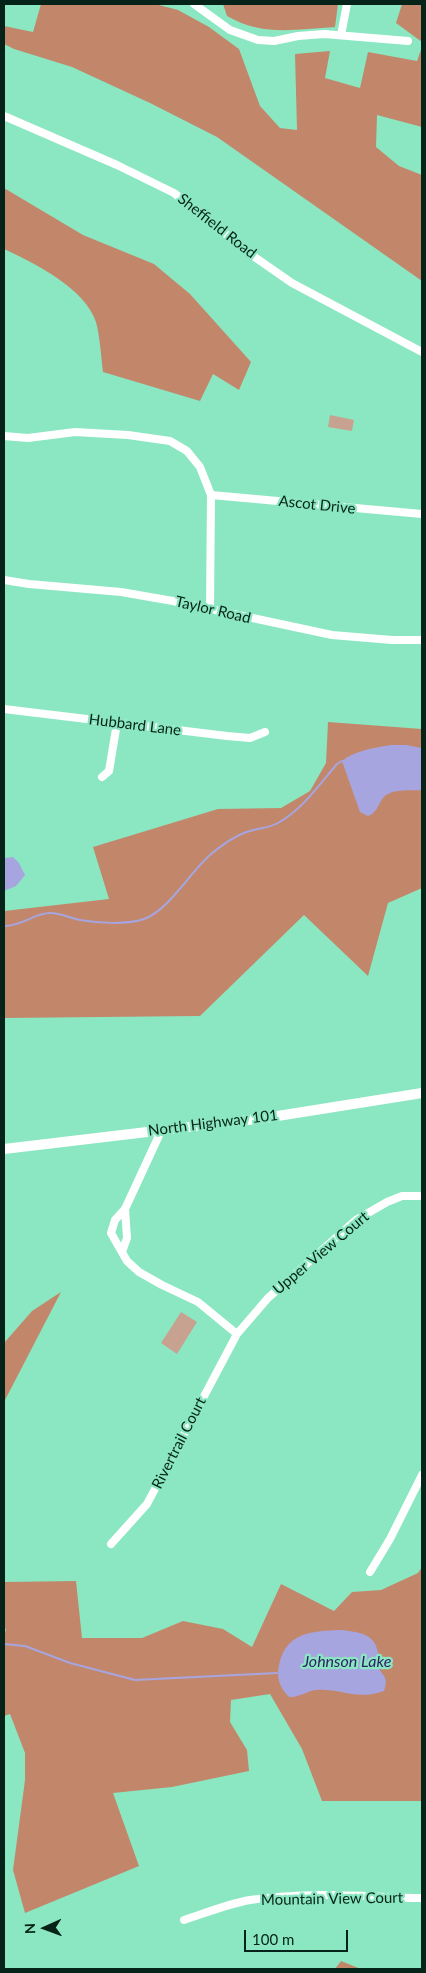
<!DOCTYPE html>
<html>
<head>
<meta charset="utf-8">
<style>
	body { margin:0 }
	#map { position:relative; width:426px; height:1973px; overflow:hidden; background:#8be7c2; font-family:Lato,sans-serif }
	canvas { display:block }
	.frame { position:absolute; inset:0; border:5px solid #052318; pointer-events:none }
	.north { position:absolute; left:20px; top:1903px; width:50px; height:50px; -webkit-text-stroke:4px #8be7c2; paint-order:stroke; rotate:268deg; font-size:14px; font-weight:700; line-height:20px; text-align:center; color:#052318 }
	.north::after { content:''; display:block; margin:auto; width:18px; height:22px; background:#052318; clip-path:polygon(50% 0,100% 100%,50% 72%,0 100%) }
	.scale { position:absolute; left:244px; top:1930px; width:104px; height:22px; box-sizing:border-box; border:2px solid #052318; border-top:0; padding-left:6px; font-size:15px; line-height:18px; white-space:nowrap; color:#052318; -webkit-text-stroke:4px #8be7c2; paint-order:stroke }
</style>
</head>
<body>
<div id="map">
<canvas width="426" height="1973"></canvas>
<div class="frame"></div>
<div class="north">N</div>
<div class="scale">100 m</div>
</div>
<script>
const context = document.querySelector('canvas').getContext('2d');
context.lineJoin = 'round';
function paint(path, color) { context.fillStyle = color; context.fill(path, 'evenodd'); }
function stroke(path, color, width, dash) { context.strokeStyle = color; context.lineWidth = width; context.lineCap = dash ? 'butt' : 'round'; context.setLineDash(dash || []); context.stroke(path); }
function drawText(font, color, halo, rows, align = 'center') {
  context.font = font + ' Lato,sans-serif'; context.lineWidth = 4.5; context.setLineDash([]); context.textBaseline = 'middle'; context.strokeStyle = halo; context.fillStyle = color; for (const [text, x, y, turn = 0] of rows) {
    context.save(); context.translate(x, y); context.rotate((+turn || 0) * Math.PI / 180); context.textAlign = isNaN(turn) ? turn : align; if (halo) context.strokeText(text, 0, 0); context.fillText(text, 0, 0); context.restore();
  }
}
paint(new Path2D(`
	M 330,415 L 354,420 L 352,431 L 328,427 Z
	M 181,1312 L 197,1322 L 177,1354 L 161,1343 Z`), '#c7a290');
paint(new Path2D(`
	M 41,4 L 155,4 L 178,10 L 209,27 L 239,49 L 260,106 L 280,128 L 297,130 L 295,54 L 330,51 L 325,78 L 360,88 L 368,52 L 417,61 L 422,47 L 422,127 L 377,115 L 376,147 L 399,166 L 422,175 L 422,281 L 217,137 L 150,103 L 72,67 L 14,49 L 4,44 L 4,26 L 33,32 Z
	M 223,4 L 338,4 L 335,27 C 296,29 263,37 227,16 Z
	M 402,4 L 422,4 L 422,42 L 396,23 Z
	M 4,188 L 83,235 L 154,264 L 190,294 L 251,362 L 239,390 L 213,374 L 200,401 L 103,372 C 101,356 100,337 96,322 C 85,288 34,263 4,249 Z
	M 328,722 L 422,729 L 422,888 L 388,903 L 368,976 L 304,915 L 200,1016 L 4,1018 L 4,911 L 109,899 L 93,847 L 218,809 L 281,808 L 310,791 L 326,763 Z
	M 61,1292 L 4,1402 L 4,1343 L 32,1311 Z
	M 422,1567 L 422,1801 L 322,1801 L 302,1749 L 270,1694 L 231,1700 L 230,1722 L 247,1750 L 249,1771 L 172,1787 L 113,1793 L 139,1866 L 25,1913 L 13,1870 L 25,1780 L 25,1753 L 10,1714 L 4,1716 L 4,1632 L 6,1631 L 4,1623 L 4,1582 L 76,1581 L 82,1638 L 142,1638 L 183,1621 L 223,1629 L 252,1647 L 281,1584 L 334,1611 L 352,1592 L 381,1590 L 418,1573 Z
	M 341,1961 L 361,1969 L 335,1969 Z`), '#c2876b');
paint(new Path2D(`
	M 391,745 L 406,745 L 422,748 L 422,790 C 411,791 391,788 383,798 C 377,806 377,813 368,816 L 360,812 L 342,761 C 356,750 374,748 391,745 Z
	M 13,857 L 19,863 L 25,875 L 16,886 L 4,891 L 4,858 Z
	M 341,1630 C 358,1632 375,1633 378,1653 C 379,1657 378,1661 378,1665 C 380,1676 390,1674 384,1691 C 356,1701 341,1688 316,1690 C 306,1691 299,1698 289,1697 C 280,1688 276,1678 279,1665 C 286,1632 312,1631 341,1630 Z`), '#a7a5df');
stroke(new Path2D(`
	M 4,926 C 23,926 34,913 50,913 C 61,913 70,918 80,920 C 97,923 127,925 144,919 C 169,910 190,872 211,854 C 222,845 235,835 250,831 C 260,828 269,828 278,823 C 303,809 319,785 337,764 L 342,761
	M 4,1644 L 25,1646 L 70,1663 L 135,1680 L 277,1673`), '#a7a5df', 2);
stroke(new Path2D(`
	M 194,4 L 230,30 L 258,40 L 274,41 L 298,36 L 324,34 L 408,41
	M 341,35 L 347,4
	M 4,116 L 117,165 L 174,193 L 256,258 L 292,283 L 422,352
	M 4,436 L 28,438 L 75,432 L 128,435 L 170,441 L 187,451 L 200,467 L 211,495 L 210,609
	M 211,495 L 422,514
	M 4,580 L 29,584 L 121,592 L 173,601 L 332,635 L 392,640 L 422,640
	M 4,709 L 227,736 L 250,738 L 265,732
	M 102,777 L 109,771 L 117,723
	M 162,1129 L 125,1209 L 115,1220 L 111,1233 L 127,1261 L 139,1272 L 162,1285 L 198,1302 L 237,1334
	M 122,1252 L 127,1238 L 125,1209
	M 111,1544 L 147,1504 L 237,1334 L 268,1298 L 356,1220 L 387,1202 L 402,1196 L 419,1196
	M 370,1572 L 390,1539 L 422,1475
	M 184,1920 C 206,1913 227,1904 250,1900 C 306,1891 366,1897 422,1898`), '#fff', 8);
stroke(new Path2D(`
	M 4,1149 L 265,1118 L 422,1093`), '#fff', 10);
drawText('15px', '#052318', '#8be7c2', [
	["Sheffield Road",217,226,38],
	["Ascot Drive",317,505,6],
	["Taylor Road",213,610,13],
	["Hubbard Lane",135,725,7],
	["North Highway 101",213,1123,-7],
	["Upper View Court",321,1253,-40],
	["Rivertrail Court",179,1443,-63],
	["Mountain View Court",332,1899,-1]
]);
drawText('italic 16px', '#2e2265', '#8be7c2', [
	["Johnson Lake",347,1662]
]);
</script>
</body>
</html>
